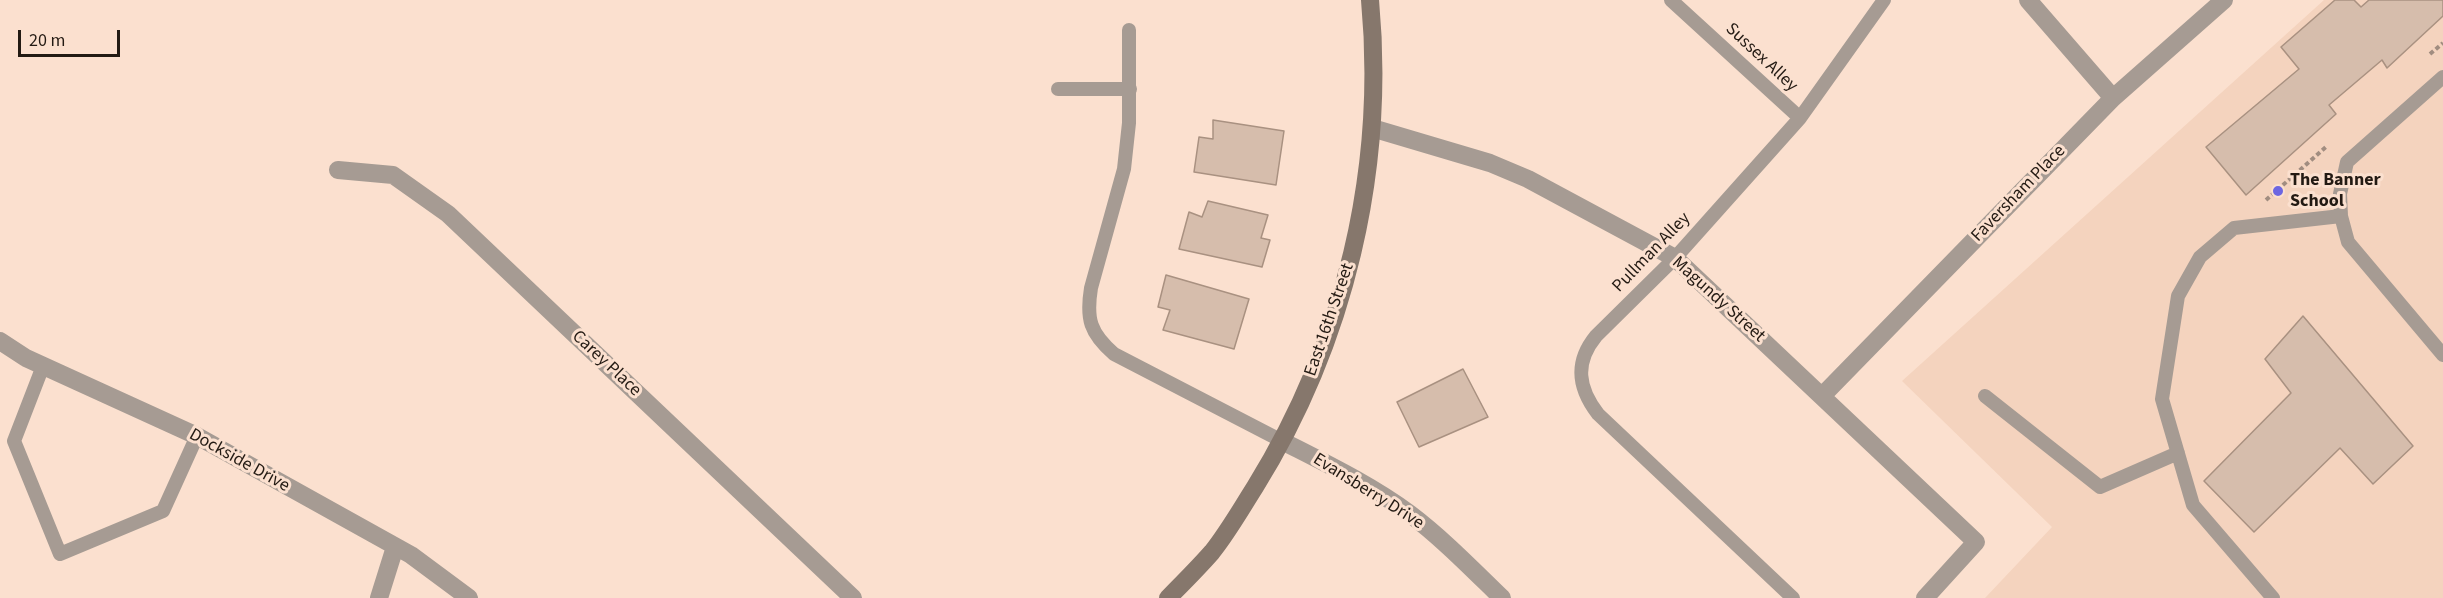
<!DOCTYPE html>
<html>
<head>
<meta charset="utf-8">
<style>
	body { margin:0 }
	#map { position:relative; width:2443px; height:598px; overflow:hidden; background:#fbe0cf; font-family:"Source Sans 3",sans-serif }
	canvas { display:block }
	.scale { position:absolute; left:18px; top:30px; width:102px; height:27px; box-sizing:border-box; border:3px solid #231a13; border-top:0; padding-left:8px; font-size:18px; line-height:21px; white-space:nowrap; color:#231a13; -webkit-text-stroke:4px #fbe0cf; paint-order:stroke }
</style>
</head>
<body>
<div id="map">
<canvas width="2443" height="598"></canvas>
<div class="scale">20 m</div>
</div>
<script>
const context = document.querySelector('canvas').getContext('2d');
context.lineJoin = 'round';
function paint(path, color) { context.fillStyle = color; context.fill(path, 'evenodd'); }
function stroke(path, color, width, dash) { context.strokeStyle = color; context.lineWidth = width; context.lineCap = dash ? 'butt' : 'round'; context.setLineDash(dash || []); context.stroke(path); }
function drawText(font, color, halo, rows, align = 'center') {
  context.font = font + ' "Source Sans 3",sans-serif'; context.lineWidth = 6; context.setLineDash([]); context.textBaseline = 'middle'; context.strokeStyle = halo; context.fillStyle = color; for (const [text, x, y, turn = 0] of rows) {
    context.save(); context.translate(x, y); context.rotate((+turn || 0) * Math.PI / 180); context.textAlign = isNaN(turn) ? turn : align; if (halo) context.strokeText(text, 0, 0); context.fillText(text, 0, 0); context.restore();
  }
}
paint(new Path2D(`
	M 2324,0 L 2443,0 L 2443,598 L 1985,598 L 2052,527 L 1902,381 Z`), '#f4d3be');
const building = new Path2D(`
	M 2335,0 L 2354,0 L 2361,7 L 2369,0 L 2443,0 L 2443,16 L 2387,68 L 2382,60 L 2329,105 L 2336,114 L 2246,195 L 2206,147 L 2299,69 L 2281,47 Z
	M 1213,120 L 1284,131 L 1276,185 L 1194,172 L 1199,137 L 1213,139 Z
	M 1208,201 L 1268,215 L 1261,238 L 1270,240 L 1262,267 L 1179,249 L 1189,212 L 1202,217 Z
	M 1166,275 L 1249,299 L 1234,349 L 1163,330 L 1170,310 L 1158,307 Z
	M 2303,316 L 2413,446 L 2373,484 L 2340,448 L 2254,532 L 2204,481 L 2291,393 L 2265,359 Z
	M 1463,369 L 1488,417 L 1419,447 L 1397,402 Z`);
paint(building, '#d6bdac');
stroke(building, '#a99181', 1.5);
stroke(new Path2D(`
	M 2430,54 L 2443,43
	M 2266,200 L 2326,147`), '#a18d80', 4, [4.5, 3]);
stroke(new Path2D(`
	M 1671,0 L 1800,118
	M 1129,30 L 1129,123 L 1124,169 L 1091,288 C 1086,319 1090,333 1114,354 L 1282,441
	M 2443,77 L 2347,162 L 2340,194 L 2341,216 L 2348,242 L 2443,355
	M 1058,89 L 1130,89
	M 43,366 L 14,441 L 60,554 L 163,511 L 197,436
	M 1985,396 L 2100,487 L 2178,453
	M 1793,598 L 1598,414 C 1578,388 1574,363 1596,336 L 1675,258 L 1800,118 L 1884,0
	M 2273,598 L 2193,505 L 2162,399 L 2178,296 L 2200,257 L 2234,228 L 2341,216`), '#a69b93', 14);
stroke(new Path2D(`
	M 2028,0 L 2113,98
	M 1372,128 L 1490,163 L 1528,179 L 1675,258 L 1976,542 L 1925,598
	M 338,170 L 393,175 L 448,214 L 853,598
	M 0,341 L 26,358 L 197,436 L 411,555 L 469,598
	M 1822,396 L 2113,98 L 2224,0
	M 1282,441 C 1325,463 1371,485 1410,514 C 1443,539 1472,569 1502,598
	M 379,598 L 395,547`), '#a69b93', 18);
stroke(new Path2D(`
	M 1168,598 C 1183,583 1198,568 1212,552 C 1228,532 1241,509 1255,487 C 1345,342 1386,170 1370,0`), '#86776c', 18);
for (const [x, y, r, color] of [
	[2278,191,6,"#6d66e1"]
]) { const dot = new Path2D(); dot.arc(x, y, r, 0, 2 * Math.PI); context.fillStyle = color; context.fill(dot); stroke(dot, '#fbe0cf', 2); }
drawText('18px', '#231a13', '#fbe0cf', [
	["Sussex Alley",1761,58,43],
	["Faversham Place",2019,194,-46],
	["Pullman Alley",1652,253,-46],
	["Magundy Street",1718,300,42],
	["East 16th Street",1330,320,-71],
	["Carey Place",606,364,43],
	["Dockside Drive",239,461,29],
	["Evansberry Drive",1368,492,32]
]);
drawText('bold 18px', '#231a13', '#fbe0cf', [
	["The Banner",2290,181],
	["School",2290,202]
], 'left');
</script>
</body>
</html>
